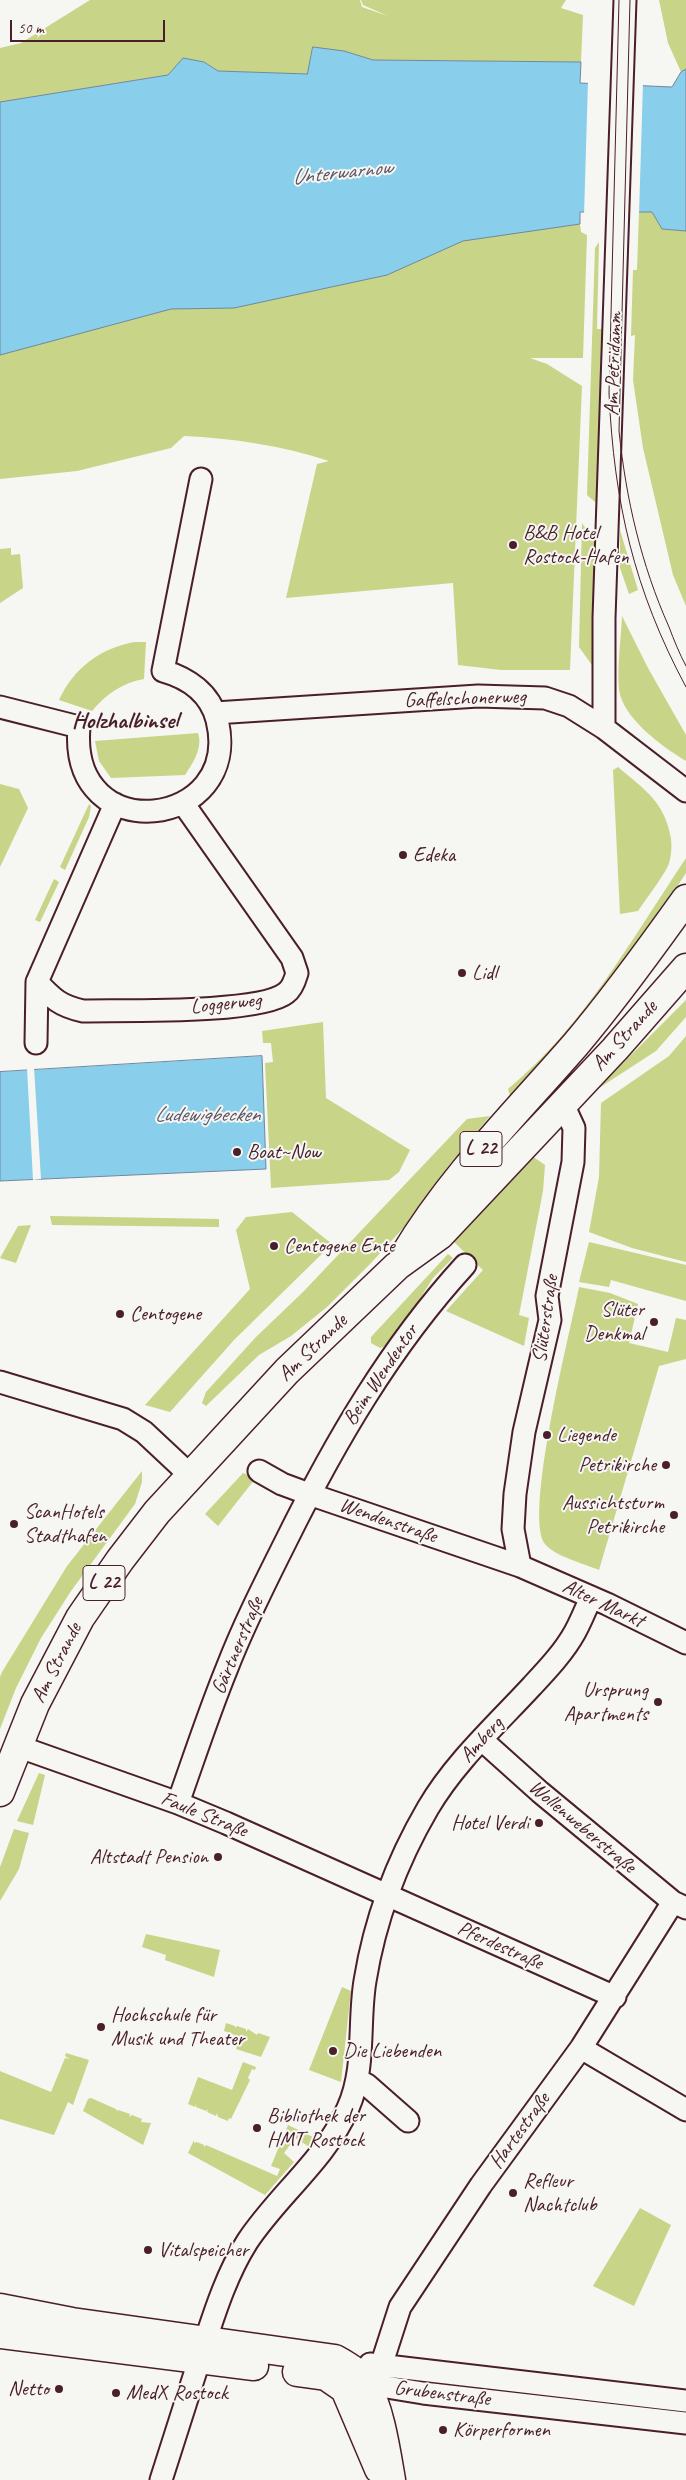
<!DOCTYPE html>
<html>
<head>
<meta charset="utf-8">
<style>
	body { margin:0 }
	#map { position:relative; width:686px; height:2480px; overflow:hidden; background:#f6f6f2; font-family:Caveat,sans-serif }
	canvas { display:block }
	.scale { position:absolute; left:10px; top:20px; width:155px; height:22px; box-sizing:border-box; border:2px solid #4a1f2b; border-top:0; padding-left:6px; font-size:15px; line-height:18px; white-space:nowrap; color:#4a1f2b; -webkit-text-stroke:4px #f6f6f2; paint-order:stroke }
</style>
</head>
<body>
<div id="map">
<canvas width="686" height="2480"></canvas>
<div class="scale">50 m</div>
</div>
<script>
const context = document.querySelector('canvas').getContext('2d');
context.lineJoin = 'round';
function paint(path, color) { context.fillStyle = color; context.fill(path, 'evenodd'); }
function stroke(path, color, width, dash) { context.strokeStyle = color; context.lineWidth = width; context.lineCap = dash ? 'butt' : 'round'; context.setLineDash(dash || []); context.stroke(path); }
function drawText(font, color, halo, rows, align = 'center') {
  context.font = font + ' Caveat,sans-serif'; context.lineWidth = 4; context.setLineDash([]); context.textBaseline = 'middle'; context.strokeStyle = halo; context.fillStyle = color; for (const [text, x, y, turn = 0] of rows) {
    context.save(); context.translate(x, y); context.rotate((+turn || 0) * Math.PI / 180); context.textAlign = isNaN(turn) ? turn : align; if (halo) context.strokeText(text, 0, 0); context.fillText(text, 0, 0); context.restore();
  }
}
paint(new Path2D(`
	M 90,0 L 360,0 L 362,7 L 388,16 L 363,5 L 361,0 L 566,0 L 561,8 L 583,15 L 581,62 L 373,60 L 344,51 L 313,48 L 307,74 L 218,71 L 204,62 L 168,75 L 0,102 L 0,48 L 21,43 Z
	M 659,0 L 686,0 L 686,69 L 681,72 L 668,43 Z
	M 639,212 L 652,212 L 662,229 L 686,231 L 686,606 L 673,575 L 643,448 L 633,380 L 635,335 L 631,336 L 633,270 L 637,270 Z
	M 495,216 L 580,224 L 581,232 L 587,235 L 583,358 L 530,358 L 547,364 L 582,386 L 570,670 L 501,670 L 458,665 L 453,583 L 286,598 L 317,464 L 329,461 C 284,446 232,438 184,436 L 171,448 L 77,471 L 0,479 L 0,295 Z
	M 599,242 L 597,329 L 605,329 L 602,508 L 587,495 L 595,248 Z
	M 582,523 L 596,545 L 594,668 L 579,647 Z
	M 620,530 L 638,590 L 629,594 L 620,568 Z
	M 11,548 L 11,555 L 20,554 L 23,588 L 0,603 L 0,549 Z
	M 622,616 L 648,668 L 686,735 L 686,761 C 663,747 622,718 619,689 C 617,666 621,639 622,616 Z
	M 134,642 L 146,642 L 144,679 C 122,683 106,694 92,711 L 59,700 C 74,668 99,649 134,642 Z
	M 198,733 C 203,748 193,763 185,775 L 111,778 L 99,761 L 95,741 Z
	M 618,767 C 645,790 665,802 671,839 C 672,847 671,859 668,866 C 660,881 648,896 638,911 L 620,914 L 613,770 Z
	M 0,784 L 19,789 L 28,808 L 0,867 Z
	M 89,804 L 91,806 L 89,817 L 65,870 L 60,867 Z
	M 686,858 L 686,873 L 649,929 L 594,1003 L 510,1096 L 508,1089 C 583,1027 632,939 686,858 Z
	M 54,879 L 59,882 L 40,922 L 35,920 Z
	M 686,1000 L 686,1017 L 656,1051 L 596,1090 Z
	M 323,1022 L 326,1098 L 410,1150 L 399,1172 L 389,1180 L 271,1188 L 265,1063 L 273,1062 L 271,1043 L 263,1043 L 262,1031 Z
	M 686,1036 L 686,1262 L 632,1248 L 589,1232 L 599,1177 L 601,1103 L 669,1056 Z
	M 490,1116 L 450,1164 L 419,1211 L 371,1263 L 327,1307 L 291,1336 L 259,1355 L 206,1406 L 202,1403 L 206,1392 L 256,1337 L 303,1292 L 467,1119 Z
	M 532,1156 L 545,1165 L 543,1191 L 519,1315 L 529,1318 L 524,1346 L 446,1311 L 483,1270 L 453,1241 Z
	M 292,1212 L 332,1244 L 234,1340 L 170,1412 L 145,1405 L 250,1289 L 236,1230 L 246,1217 Z
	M 50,1216 L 219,1219 L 219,1227 L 52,1225 Z
	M 31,1225 L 16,1263 L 0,1258 L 18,1226 Z
	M 589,1242 L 686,1265 L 686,1301 L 611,1280 L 609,1287 L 579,1282 Z
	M 448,1254 L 453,1258 L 433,1278 L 391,1344 L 380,1348 L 371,1343 L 371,1337 Z
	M 579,1287 L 610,1293 L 638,1304 L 629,1343 L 668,1352 L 676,1318 L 686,1320 L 686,1359 L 659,1366 L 599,1570 C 585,1564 554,1556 545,1544 C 523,1516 571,1329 579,1287 Z
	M 142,1471 L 142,1482 L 135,1504 L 71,1591 L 41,1638 L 16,1688 L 0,1729 L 0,1677 L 2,1672 L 67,1566 Z
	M 243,1473 L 252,1476 L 255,1479 L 218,1526 L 205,1514 Z
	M 39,1773 L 45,1775 L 33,1825 L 17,1821 Z
	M 14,1829 L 29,1833 L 19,1869 L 0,1901 L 0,1867 Z
	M 146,1934 L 220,1950 L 214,1977 L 165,1960 L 166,1955 L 142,1947 Z
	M 342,1987 L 351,1991 L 341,2082 L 309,2070 Z
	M 226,2023 L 235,2026 L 235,2028 L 237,2026 L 246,2029 L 246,2032 L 248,2029 L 257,2035 L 258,2033 L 270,2037 L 261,2057 L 236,2049 L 240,2037 L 224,2031 Z
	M 66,2053 L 89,2060 L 73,2105 L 68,2102 L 54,2135 L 0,2119 L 0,2071 L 51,2092 L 65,2058 L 70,2059 L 65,2056 Z
	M 243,2062 L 256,2067 L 255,2070 L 252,2069 L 248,2078 L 250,2080 L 231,2119 L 229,2118 L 228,2121 L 218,2117 L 217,2113 L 216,2116 L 207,2112 L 208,2109 L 206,2111 L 196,2107 L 196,2104 L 195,2107 L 188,2104 L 198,2077 L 232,2090 Z
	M 91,2098 L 116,2109 L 117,2111 L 118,2110 L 130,2114 L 129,2117 L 132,2115 L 142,2119 L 141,2122 L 151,2123 L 143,2145 L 83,2111 L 88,2099 Z
	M 288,2125 L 315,2138 L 308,2146 L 295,2138 L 284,2153 L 294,2162 L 265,2195 L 188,2153 L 194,2140 L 194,2143 L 197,2142 L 204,2145 L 204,2147 L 206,2145 L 277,2176 L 280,2169 L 271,2166 Z
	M 640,2208 L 671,2225 L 634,2306 L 593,2286 Z`), '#c8d487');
const water = new Path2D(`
	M 313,47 L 344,51 L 373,60 L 581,62 L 580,83 L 672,87 L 681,72 L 686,69 L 686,231 L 662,229 L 652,212 L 580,212 L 580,224 L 463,241 L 387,275 L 234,308 L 171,309 L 0,355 L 0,102 L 168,75 L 183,58 L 204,62 L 218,71 L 307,74 Z
	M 262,1056 L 266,1169 L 0,1181 L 0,1072 Z`);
paint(water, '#89ceeb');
stroke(water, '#70889e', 1);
paint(new Path2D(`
	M 588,81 L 643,83 L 639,215 L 584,215 Z
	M 34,1067 L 41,1179 L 33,1180 L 27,1068 Z`), '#f6f6f2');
const street = new Path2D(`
	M 0,707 L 79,727 C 68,851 244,829 217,720 C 210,693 188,678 163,671 L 201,479
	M 215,713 L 478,696 L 545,698 L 569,706 L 604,728 L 686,791
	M 604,728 L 604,618 L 625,0
	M 37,982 C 53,999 60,1006 83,1011 C 121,1010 260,1014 286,993 C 292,989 295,980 297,973 L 292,958 L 183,803
	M 36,1043 L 37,982 L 115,804
	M 0,1382 L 123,1419 L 144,1432 L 191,1476
	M 259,1471 L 282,1484 L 309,1494 L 520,1566 L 607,1604 L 686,1643
	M 520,1566 L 513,1529 L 515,1494 L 524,1432 L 550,1320 L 547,1296 L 573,1162 L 574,1128 L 563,1104
	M 482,1740 L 540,1792 L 673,1902 L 686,1908
	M 17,1746 L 178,1803 L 226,1823 L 615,1997
	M 178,1803 C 194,1758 209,1712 227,1668 C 244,1624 265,1583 286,1541 C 335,1442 390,1347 465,1265
	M 581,2048 L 686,2110
	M 358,2080 L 367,2085 L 408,2121
	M 205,2342 C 216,2308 228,2272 247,2242 C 277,2196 326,2159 348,2108 C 366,2068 358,2023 365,1981 C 375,1919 397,1861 428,1808 C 455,1762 496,1725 532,1686 C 547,1670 564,1652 575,1632 C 581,1621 586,1609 591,1597
	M 370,2364 L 686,2401
	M 356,2382 L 423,2393 L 686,2423
	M 359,2397 L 366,2384 L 381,2366 L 400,2307 L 481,2185 L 581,2048 L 673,1902
	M 161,2480 L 199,2361`);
const secondary = new Path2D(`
	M 0,2308 L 72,2322 L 335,2359 C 346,2365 358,2372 365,2383 C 380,2408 386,2451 391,2480
	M 0,2334 L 254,2366
	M 297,2372 L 326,2376 L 345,2389 L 379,2469`);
const primary = new Path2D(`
	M 404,1256 C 451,1177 516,1113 576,1044 C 615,998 651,948 686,899
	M 0,1792 L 35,1704 L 80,1618 L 120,1560 L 157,1512 L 287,1371 L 397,1266 L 440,1235 L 615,1049 L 686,968`);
stroke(street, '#4a1f2b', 25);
stroke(secondary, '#4a1f2b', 31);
stroke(primary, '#4a1f2b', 31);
stroke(street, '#f6f6f2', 21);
stroke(secondary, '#f6f6f2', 28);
stroke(primary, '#f6f6f2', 28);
stroke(new Path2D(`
	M 619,0 L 609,393 C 614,503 634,590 686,687
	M 630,0 L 619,431 C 626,499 641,564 669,627 C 674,640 679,653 686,666`), '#4a1f2b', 1);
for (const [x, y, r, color] of [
	[513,545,5,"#4a1f2b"],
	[403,855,5,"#4a1f2b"],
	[462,973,5,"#4a1f2b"],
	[237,1152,5,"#4a1f2b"],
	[274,1246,5,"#4a1f2b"],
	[120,1314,5,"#4a1f2b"],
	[654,1322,5,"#4a1f2b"],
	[547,1435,5,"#4a1f2b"],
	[666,1465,5,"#4a1f2b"],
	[674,1515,5,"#4a1f2b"],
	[14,1524,5,"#4a1f2b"],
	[658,1702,5,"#4a1f2b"],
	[539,1823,5,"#4a1f2b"],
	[218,1857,5,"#4a1f2b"],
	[101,2027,5,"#4a1f2b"],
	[333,2051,5,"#4a1f2b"],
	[257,2128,5,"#4a1f2b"],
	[513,2193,5,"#4a1f2b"],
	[148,2250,5,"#4a1f2b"],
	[59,2389,5,"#4a1f2b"],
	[116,2393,5,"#4a1f2b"],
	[443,2430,5,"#4a1f2b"]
]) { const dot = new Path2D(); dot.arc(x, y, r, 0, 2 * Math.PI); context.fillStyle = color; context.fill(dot); stroke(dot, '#f6f6f2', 2); }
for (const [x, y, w] of [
	[481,1149,42],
	[104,1583,42]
]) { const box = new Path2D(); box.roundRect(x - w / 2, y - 17.5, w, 35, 4); context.fillStyle = '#f6f6f2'; context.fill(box); stroke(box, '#4a1f2b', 1); }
drawText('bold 20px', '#4a1f2b', null, [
	["L 22",481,1149],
	["L 22",104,1583]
]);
drawText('21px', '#4a1f2b', '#f6f6f2', [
	["Am Petridamm",614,364,-88],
	["Gaffelschonerweg",465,699,-2],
	["Loggerweg",226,1004,-6],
	["Am Strande",625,1036,-48],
	["Slüterstraße",546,1319,-82],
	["Am Strande",313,1348,-44],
	["Beim Wendentor",381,1375,-56],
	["Wendenstraße",388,1521,19],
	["Alter Markt",603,1604,25],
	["Gärtnerstraße",238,1646,-67],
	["Am Strande",57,1663,-63],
	["Amberg",482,1740,-48],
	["Faule Straße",204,1815,22],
	["Wollenweberstraße",582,1827,40],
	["Pferdestraße",500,1946,24],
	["Hartestraße",520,2131,-54],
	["Grubenstraße",442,2394,7]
]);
drawText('21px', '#4a1f2b', '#f6f6f2', [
	["B&B Hotel",523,533],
	["Rostock-Hafen",523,557],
	["Edeka",413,855],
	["Lidl",472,973],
	["Boat~Now",247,1152],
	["Centogene Ente",284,1246],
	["Slüter",644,1310,"right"],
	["Denkmal",644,1334,"right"],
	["Centogene",130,1314],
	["Liegende",557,1435],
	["Petrikirche",656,1465,"right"],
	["Aussichtsturm",664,1503,"right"],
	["Petrikirche",664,1527,"right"],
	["ScanHotels",24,1512],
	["Stadthafen",24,1536],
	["Ursprung",648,1690,"right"],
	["Apartments",648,1714,"right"],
	["Hotel Verdi",529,1823,"right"],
	["Altstadt Pension",208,1857,"right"],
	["Hochschule für",111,2015],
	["Musik und Theater",111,2039],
	["Die Liebenden",343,2051],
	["Bibliothek der",267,2116],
	["HMT Rostock",267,2140],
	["Refleur",523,2181],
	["Nachtclub",523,2205],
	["Vitalspeicher",158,2250],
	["Netto",49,2389,"right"],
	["MedX Rostock",126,2393],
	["Körperformen",453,2430]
], 'left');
drawText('italic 22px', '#5d5465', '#f6f6f2', [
	["Unterwarnow",342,173,-6],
	["Ludewigbecken",207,1115]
]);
drawText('bold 24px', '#4a1f2b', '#f6f6f2', [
	["Holzhalbinsel",125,722]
]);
</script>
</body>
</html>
